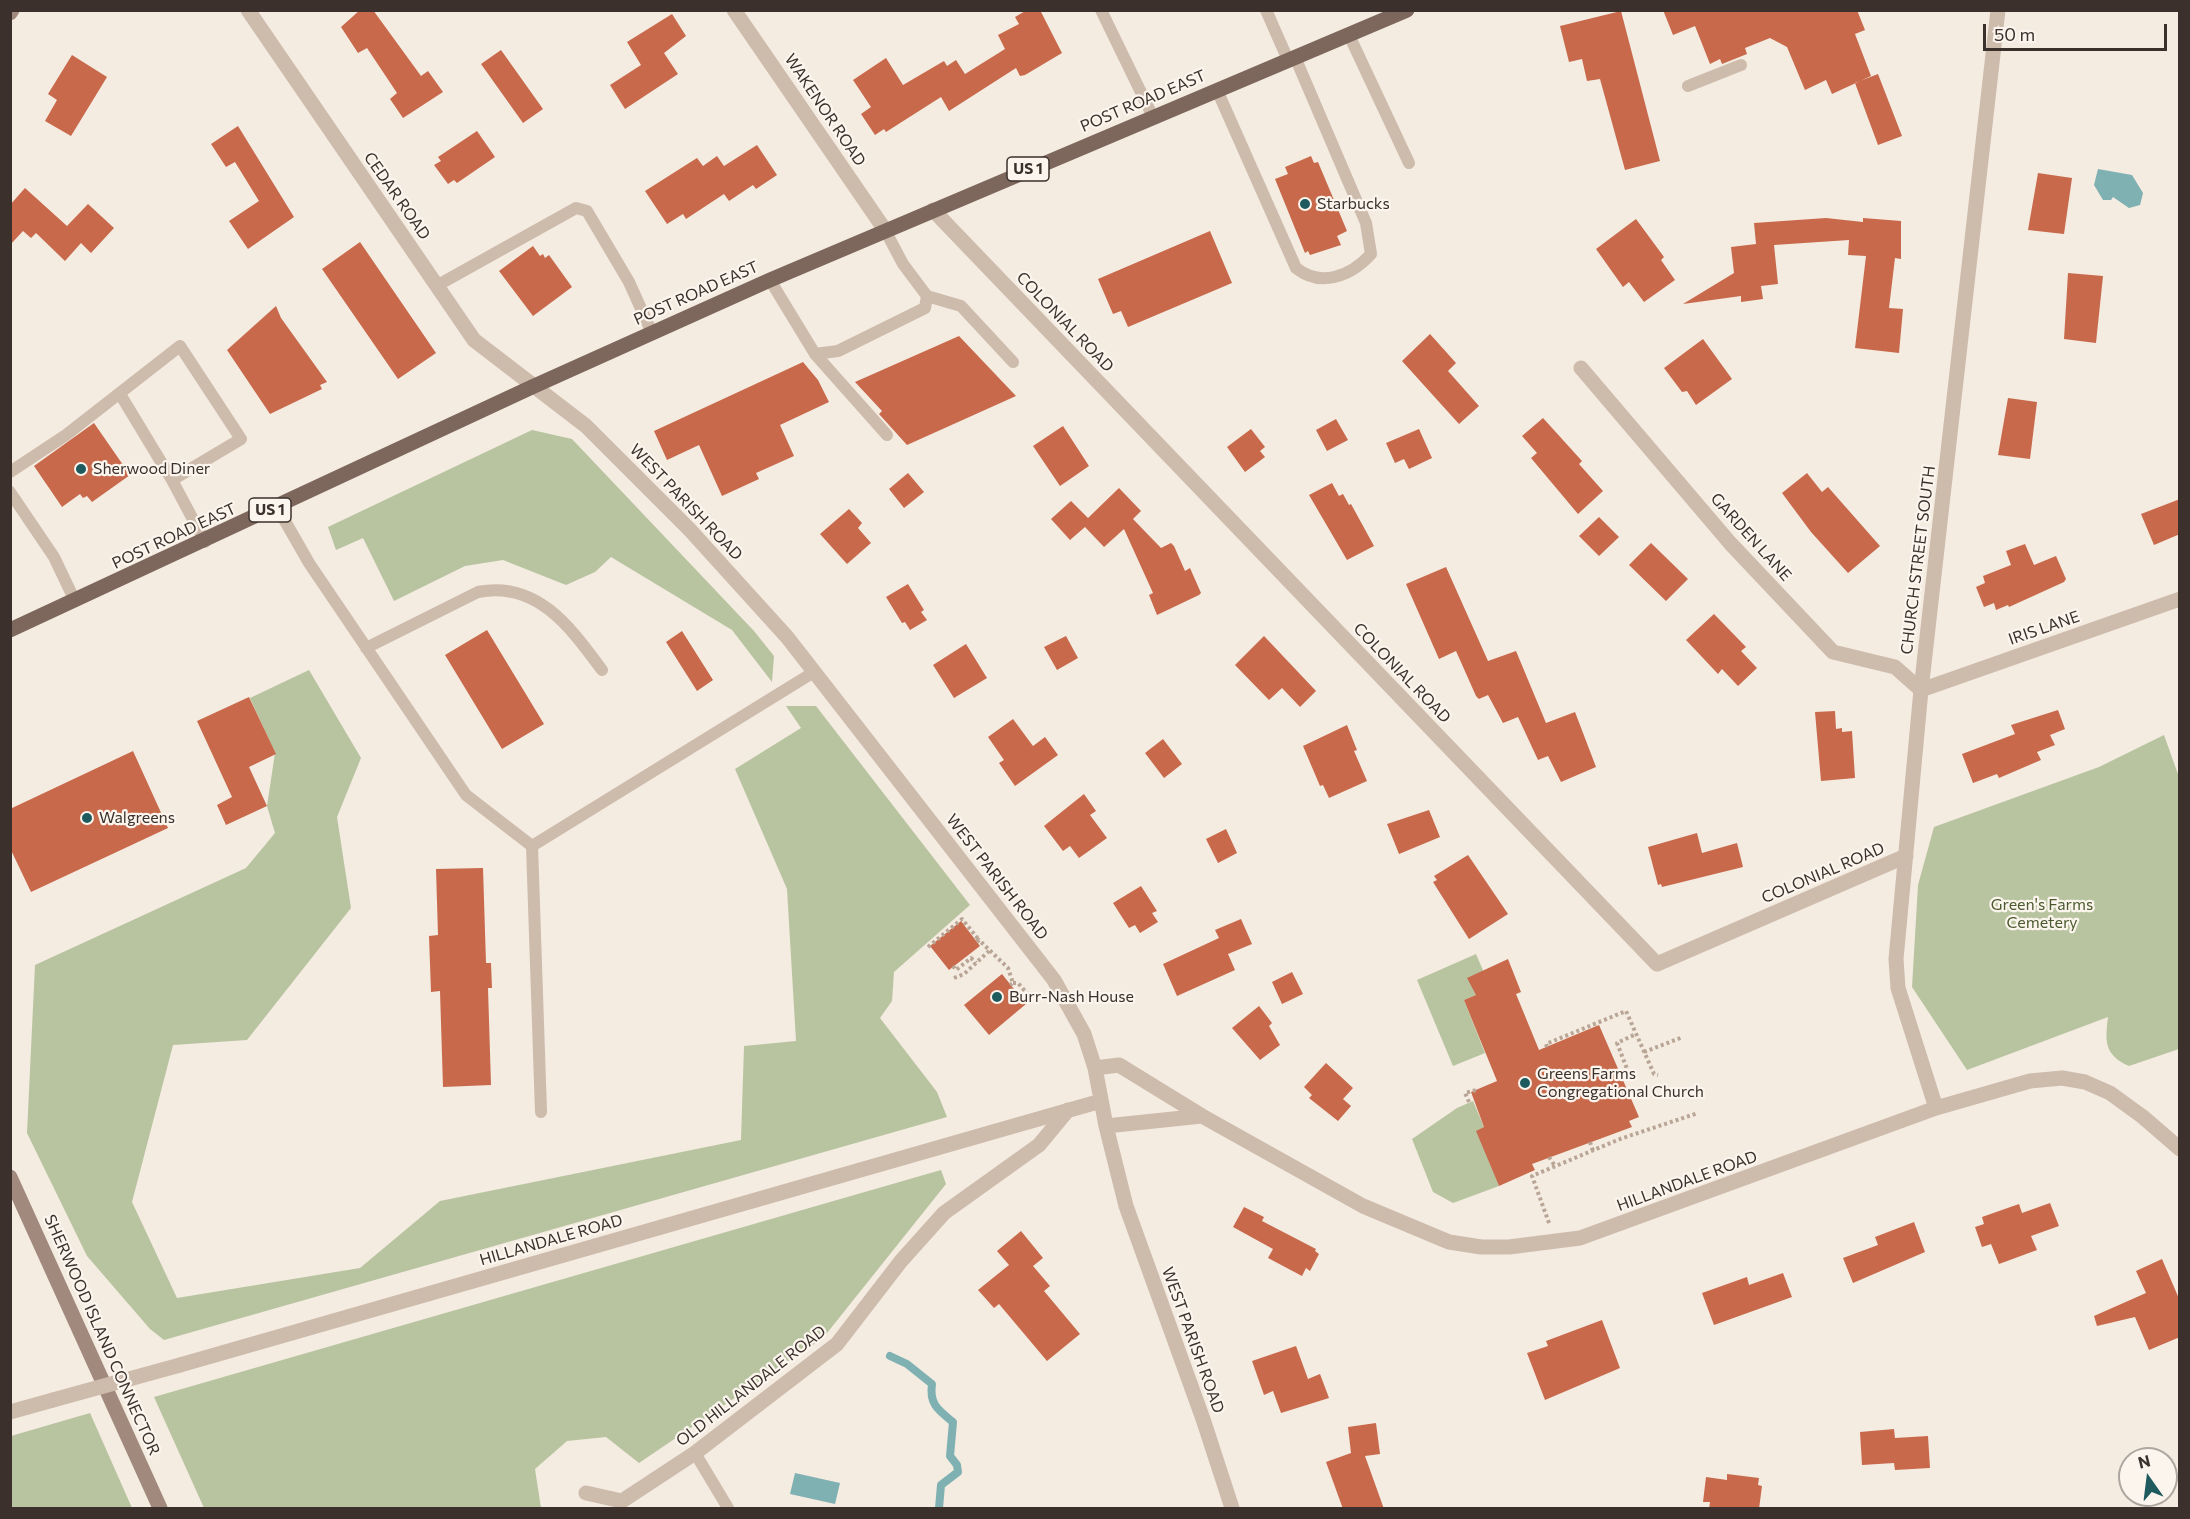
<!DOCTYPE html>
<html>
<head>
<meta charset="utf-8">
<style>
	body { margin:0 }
	#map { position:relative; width:2190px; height:1519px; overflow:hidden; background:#f4ebe1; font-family:Commissioner,sans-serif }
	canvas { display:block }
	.frame { position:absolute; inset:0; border:12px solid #3b302b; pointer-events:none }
	.north { position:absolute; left:2118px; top:1447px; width:60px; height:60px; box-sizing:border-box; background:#fbf5ee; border:2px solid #aea6a0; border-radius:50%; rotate:346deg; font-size:16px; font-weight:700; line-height:24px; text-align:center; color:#3b302b }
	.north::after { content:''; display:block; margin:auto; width:21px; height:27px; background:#1f5a5e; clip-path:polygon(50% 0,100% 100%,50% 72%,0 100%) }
	.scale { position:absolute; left:1983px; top:24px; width:184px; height:27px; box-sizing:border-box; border:3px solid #3b302b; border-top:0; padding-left:8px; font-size:18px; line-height:21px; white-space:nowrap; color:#3b302b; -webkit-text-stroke:4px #fbf5ee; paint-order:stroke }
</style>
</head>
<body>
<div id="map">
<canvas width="2190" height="1519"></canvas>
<div class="frame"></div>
<div class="north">N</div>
<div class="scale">50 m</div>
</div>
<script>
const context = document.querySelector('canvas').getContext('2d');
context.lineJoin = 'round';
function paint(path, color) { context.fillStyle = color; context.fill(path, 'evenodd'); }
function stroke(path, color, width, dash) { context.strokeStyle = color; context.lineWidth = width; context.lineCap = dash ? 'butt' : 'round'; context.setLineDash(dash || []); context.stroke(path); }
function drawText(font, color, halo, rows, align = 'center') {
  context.font = font + ' Commissioner,sans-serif'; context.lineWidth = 4.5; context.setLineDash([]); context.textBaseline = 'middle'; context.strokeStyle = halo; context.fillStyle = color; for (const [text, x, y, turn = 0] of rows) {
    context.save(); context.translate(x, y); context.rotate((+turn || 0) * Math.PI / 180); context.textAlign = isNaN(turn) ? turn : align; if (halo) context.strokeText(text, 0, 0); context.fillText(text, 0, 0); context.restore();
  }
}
paint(new Path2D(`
	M 532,430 L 572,439 L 754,631 L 774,656 L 772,682 L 732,630 L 611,557 L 595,572 L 566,585 L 503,560 L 465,566 L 394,601 L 363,538 L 336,550 L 328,527 Z
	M 309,670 L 361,758 L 337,817 L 351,908 L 247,1040 L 173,1045 L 132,1202 L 177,1298 L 360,1268 L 440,1201 L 741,1140 L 744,1046 L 796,1041 L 787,889 L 735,769 L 801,728 L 786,706 L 816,706 L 970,905 L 894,972 L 892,1001 L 880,1018 L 937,1092 L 947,1117 L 164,1340 L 150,1329 L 87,1256 L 27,1133 L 35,965 L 246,868 L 275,833 L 267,806 L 275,753 L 250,698 Z
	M 2164,735 L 2179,777 L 2179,1049 L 2129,1066 C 2104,1055 2105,1041 2108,1017 L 1967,1070 L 1912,987 L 1918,885 L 1934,827 L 2099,767 Z
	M 1476,954 L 1491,989 L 1464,1000 L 1485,1053 L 1453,1066 L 1417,980 Z
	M 1473,1101 L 1484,1127 L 1477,1131 L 1499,1186 L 1453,1203 L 1433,1192 L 1412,1139 L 1457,1108 Z
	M 941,1170 L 946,1184 L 823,1338 L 639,1463 L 606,1437 L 567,1441 L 535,1469 L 541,1508 L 204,1508 L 154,1397 Z
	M 90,1413 L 132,1508 L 11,1508 L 11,1436 Z`), '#b8c4a0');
paint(new Path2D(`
	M 2098,169 L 2132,175 L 2143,193 L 2140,205 L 2129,208 L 2113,197 L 2111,200 L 2103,200 L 2094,185 Z
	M 795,1473 L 840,1483 L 835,1504 L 790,1494 Z`), '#7fb0b2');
stroke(new Path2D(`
	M 890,1356 L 907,1364 L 932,1384 C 929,1404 938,1410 953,1422 L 950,1456 L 957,1465 L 958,1472 L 941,1485 L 939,1508`), '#7fb0b2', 8);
paint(new Path2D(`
	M 360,10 L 373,10 L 421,76 L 428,71 L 443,92 L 403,118 L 390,99 L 397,93 L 367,48 L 358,53 L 341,27 Z
	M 1027,10 L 1040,10 L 1062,53 L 1025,75 L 1020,76 L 1016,68 L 949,111 L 941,97 L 886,132 L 884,129 L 875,135 L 861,114 L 871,107 L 853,80 L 886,58 L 903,85 L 944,61 L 947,66 L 956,60 L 965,74 L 1005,49 L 998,35 L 1019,24 L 1015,17 Z
	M 1663,10 L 1857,10 L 1865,30 L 1855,34 L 1871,76 L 1832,94 L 1826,80 L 1805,90 L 1787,47 L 1770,38 L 1745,48 L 1747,54 L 1722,64 L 1720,59 L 1710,64 L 1695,26 L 1673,35 Z
	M 1621,11 L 1660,161 L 1625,170 L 1600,79 L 1587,81 L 1582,59 L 1569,62 L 1560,26 Z
	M 672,14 L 686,36 L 664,53 L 678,74 L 625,109 L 610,85 L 641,65 L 627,42 Z
	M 501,50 L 543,109 L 523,123 L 481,64 Z
	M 72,55 L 107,77 L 71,136 L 45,121 L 57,100 L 48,94 Z
	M 1878,74 L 1902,136 L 1878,145 L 1855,83 Z
	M 238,126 L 294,217 L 248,249 L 229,221 L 259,201 L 235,162 L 226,167 L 211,144 Z
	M 477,131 L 495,157 L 457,183 L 454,180 L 448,184 L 434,165 L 441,161 L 438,157 Z
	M 757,145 L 777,175 L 756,189 L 753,185 L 729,201 L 724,194 L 686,219 L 683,214 L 667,224 L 645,191 L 697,158 L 703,166 L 717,156 L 724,166 Z
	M 1311,156 L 1314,163 L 1318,162 L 1347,231 L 1337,236 L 1341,245 L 1310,255 L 1308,251 L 1305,253 L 1275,179 L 1288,174 L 1285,167 Z
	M 2038,173 L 2072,178 L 2064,234 L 2028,230 Z
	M 25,188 L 67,226 L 88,204 L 114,228 L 91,253 L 81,243 L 65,261 L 36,233 L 31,238 L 23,231 L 10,245 L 10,205 Z
	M 1826,218 L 1863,222 L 1863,218 L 1901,221 L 1901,259 L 1895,258 L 1889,308 L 1903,309 L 1899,353 L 1855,348 L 1866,256 L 1848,255 L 1849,240 L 1774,245 L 1778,284 L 1761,286 L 1763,299 L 1741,302 L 1741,296 L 1683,304 L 1734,273 L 1731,247 L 1756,244 L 1754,223 Z
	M 1636,219 L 1664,257 L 1661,260 L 1675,280 L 1644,302 L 1629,282 L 1623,287 L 1596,249 Z
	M 1210,231 L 1232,283 L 1128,327 L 1121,311 L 1113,314 L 1098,279 Z
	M 360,242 L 436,353 L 398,379 L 322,269 Z
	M 533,246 L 540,256 L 543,254 L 545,258 L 549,255 L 572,287 L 533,316 L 499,271 Z
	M 2068,273 L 2103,276 L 2096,343 L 2064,339 Z
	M 276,306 L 281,318 L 327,382 L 320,385 L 322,389 L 270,414 L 227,350 Z
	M 1430,334 L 1456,363 L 1448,371 L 1479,406 L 1459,424 L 1402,361 Z
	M 959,336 L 1016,396 L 907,445 L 879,414 L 882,411 L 855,382 Z
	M 1703,339 L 1732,379 L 1696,405 L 1687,391 L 1682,392 L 1664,368 Z
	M 803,362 L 818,380 L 829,402 L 780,425 L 794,456 L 756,473 L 759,479 L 722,496 L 699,445 L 667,460 L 654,431 Z
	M 2008,398 L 2037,402 L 2030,459 L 1998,455 Z
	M 1543,418 L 1582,461 L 1579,464 L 1603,491 L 1578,514 L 1531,458 L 1537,453 L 1522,436 Z
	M 1336,419 L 1348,440 L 1327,451 L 1316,430 Z
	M 94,423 L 130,475 L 92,502 L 87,496 L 83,498 L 80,494 L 62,507 L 34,466 Z
	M 1063,426 L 1089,466 L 1060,486 L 1033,446 Z
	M 1251,429 L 1265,447 L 1260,451 L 1265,457 L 1245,472 L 1227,447 Z
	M 1419,429 L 1432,458 L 1409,469 L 1404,459 L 1395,463 L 1386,443 Z
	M 908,473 L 924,492 L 904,508 L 889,489 Z
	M 1807,473 L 1822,492 L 1828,487 L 1880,546 L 1848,573 L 1811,532 L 1782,493 Z
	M 1332,483 L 1339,496 L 1343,494 L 1349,505 L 1351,504 L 1374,546 L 1347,560 L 1309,495 Z
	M 1119,488 L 1141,511 L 1133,519 L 1161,548 L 1171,543 L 1174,546 L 1185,571 L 1190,568 L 1201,593 L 1199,595 L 1157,615 L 1149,595 L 1153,593 L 1124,529 L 1104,547 L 1085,527 L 1070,540 L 1051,519 L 1071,501 L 1088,518 Z
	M 2180,499 L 2180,534 L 2154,545 L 2141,514 Z
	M 849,509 L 862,523 L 858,528 L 871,543 L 847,564 L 820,534 Z
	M 1599,517 L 1619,537 L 1599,556 L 1579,536 Z
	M 1651,543 L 1688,579 L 1666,601 L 1629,565 Z
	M 2025,544 L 2034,565 L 2056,556 L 2066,579 L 2064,582 L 2009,607 L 2008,605 L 1996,610 L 1994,603 L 1984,607 L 1976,587 L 1985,583 L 1983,576 L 2011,565 L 2006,551 Z
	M 1446,567 L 1488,661 L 1516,651 L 1546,723 L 1575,712 L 1596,767 L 1561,782 L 1548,756 L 1538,760 L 1518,717 L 1503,723 L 1488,695 L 1479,699 L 1476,696 L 1456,651 L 1439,659 L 1406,584 Z
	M 908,584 L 924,610 L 921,612 L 927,620 L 910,630 L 905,622 L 902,623 L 886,597 Z
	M 1714,614 L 1746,647 L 1741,651 L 1757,668 L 1738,686 L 1722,669 L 1718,674 L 1686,640 Z
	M 487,630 L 544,724 L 502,749 L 445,655 Z
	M 682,631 L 713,680 L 697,691 L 666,642 Z
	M 1066,636 L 1078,658 L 1057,670 L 1044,647 Z
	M 1264,636 L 1316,691 L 1300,707 L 1282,688 L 1269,700 L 1235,665 Z
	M 966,644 L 987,678 L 954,698 L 933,665 Z
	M 249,697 L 276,754 L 249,767 L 267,806 L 226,825 L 217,805 L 232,797 L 197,721 Z
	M 2058,710 L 2065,729 L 2050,735 L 2055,745 L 2037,752 L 2041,760 L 1999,778 L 1997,774 L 1973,783 L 1962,754 L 2015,734 L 2011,725 Z
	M 1835,711 L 1836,729 L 1842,728 L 1842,732 L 1852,731 L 1855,778 L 1821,781 L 1815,712 Z
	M 1013,719 L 1033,746 L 1045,737 L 1058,755 L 1015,786 L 999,763 L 1004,760 L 988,737 Z
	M 1347,725 L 1357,750 L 1354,751 L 1367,781 L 1329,798 L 1323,785 L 1320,786 L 1303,746 Z
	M 1163,739 L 1182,764 L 1164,778 L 1145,753 Z
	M 133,751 L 168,828 L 31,892 L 10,848 L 10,809 Z
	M 1084,794 L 1096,811 L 1090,815 L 1107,838 L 1079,858 L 1070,846 L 1063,851 L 1044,826 Z
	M 1429,810 L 1440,837 L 1399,854 L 1387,824 Z
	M 1226,829 L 1237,853 L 1218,863 L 1206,839 Z
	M 1697,833 L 1702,853 L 1737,843 L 1743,867 L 1662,887 L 1661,884 L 1658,885 L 1648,847 Z
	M 1468,855 L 1508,914 L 1469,939 L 1433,882 L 1437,880 L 1434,876 Z
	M 483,868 L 486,963 L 491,963 L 492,988 L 488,988 L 491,1085 L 443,1087 L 440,991 L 431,992 L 429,936 L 438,935 L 436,869 Z
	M 1141,886 L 1157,911 L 1152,913 L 1158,922 L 1140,933 L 1135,925 L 1129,928 L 1113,903 Z
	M 1241,919 L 1252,944 L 1228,954 L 1235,970 L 1177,996 L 1163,964 L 1219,938 L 1215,930 Z
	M 961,921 L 980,946 L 949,970 L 930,946 Z
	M 1508,959 L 1521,992 L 1516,994 L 1539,1050 L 1599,1025 L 1639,1117 L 1629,1121 L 1632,1127 L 1532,1164 L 1535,1170 L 1499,1186 L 1476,1131 L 1484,1127 L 1471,1092 L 1497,1081 L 1464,1000 L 1476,995 L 1467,978 Z
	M 1292,972 L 1303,994 L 1282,1004 L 1272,982 Z
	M 1002,974 L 1026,1004 L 989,1035 L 964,1005 Z
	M 1259,1006 L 1272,1023 L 1269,1026 L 1280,1045 L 1260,1060 L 1232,1028 Z
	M 1326,1063 L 1353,1088 L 1343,1099 L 1351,1106 L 1338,1121 L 1309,1098 L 1312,1095 L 1304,1087 Z
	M 2050,1203 L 2059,1226 L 2031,1236 L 2037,1250 L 1999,1264 L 1991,1244 L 1982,1247 L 1975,1227 L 1984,1224 L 1982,1217 L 2019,1204 L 2022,1213 Z
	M 1244,1207 L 1264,1217 L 1262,1221 L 1316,1249 L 1315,1251 L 1319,1254 L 1310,1271 L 1306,1268 L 1302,1276 L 1268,1258 L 1273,1249 L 1233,1227 Z
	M 1914,1222 L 1925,1252 L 1853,1283 L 1843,1258 L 1878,1245 L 1875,1237 Z
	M 1021,1231 L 1043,1258 L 1033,1266 L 1050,1286 L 1044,1291 L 1080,1334 L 1047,1361 L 999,1304 L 994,1308 L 978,1290 L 1009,1265 L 997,1251 Z
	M 2162,1259 L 2180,1301 L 2180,1337 L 2149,1350 L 2135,1317 L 2097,1326 L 2094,1316 L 2146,1293 L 2136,1271 Z
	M 1783,1273 L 1792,1297 L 1714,1325 L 1702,1293 L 1747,1277 L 1749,1285 Z
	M 1602,1320 L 1620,1368 L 1545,1400 L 1527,1353 L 1548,1346 L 1546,1341 Z
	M 1296,1346 L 1308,1379 L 1320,1374 L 1329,1398 L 1281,1413 L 1273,1391 L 1264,1395 L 1252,1361 Z
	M 1376,1423 L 1380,1454 L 1365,1456 L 1384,1509 L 1343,1509 L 1326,1462 L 1351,1453 L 1348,1427 Z
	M 1894,1429 L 1895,1438 L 1928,1436 L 1930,1468 L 1895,1470 L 1894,1463 L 1862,1465 L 1860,1432 Z
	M 1727,1474 L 1759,1478 L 1758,1485 L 1762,1486 L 1759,1509 L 1709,1509 L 1710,1502 L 1703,1502 L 1706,1477 L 1727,1480 Z`), '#c8694b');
stroke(new Path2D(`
	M 977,942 L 979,940 L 1008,968 L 1013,983 L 1010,985
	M 928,947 L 962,919 L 979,940
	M 953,966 L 956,970 L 971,958 L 976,963
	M 954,978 L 964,974 L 989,951
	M 1013,983 L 1018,983 L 1030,997
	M 1547,1047 L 1546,1044 L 1626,1011 L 1654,1074 L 1658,1075
	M 1644,1052 L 1683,1037
	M 1624,1076 L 1629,1074 L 1617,1043 L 1636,1034
	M 1469,1102 L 1465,1093 L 1476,1090
	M 1590,1142 L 1593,1151
	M 1549,1157 L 1555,1166
	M 1549,1223 L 1532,1176 L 1620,1139 L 1698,1113`), '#b9a596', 4, [3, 3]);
stroke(new Path2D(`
	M 1101,10 L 1153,117
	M 1266,10 L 1288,60
	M 1349,35 L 1409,163
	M 1688,86 L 1741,65
	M 1217,90 L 1296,268 C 1321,288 1351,276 1371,254 L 1366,223 L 1295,57
	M 770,280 L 815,354 L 838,351 L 925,308 L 927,296 L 903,264 L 885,230
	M 438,285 L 576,208 L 587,211 L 629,282 L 652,333
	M 927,296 L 961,306 L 1013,362
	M 815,354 L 887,435
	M 120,394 L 172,480 L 205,542
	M 10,472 L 66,435 L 180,346 L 241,439 L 172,480
	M 10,492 L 54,557 L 75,601
	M 277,507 L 309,563 L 466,795 L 532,846 L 814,672
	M 366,648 L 478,592 C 537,580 571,628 602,670
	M 532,846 L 541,1112
	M 695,1453 L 728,1508`), '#cdbbac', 12);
stroke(new Path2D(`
	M 248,10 L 474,340 L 586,426 L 690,530 L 787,637 L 1054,980 L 1084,1034 L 1095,1068 L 1106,1126 L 1126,1206 L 1203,1419 L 1232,1508
	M 734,10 L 885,230
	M 933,210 L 1657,964 L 1906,856
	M 1581,368 L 1730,543 L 1833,652 L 1895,667 L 1921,690 L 2180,599
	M 1095,1068 L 1119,1065 L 1202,1116 L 1363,1206 L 1449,1242 L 1481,1247 L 1509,1247 L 1580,1238 L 1936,1108 L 2030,1081 L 2062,1078 L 2085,1082 L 2110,1093 L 2143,1117 L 2180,1149
	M 1936,1108 L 1898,988 L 1896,959 L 1921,690 L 1998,10
	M 1106,1126 L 1202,1116
	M 180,1365 L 1101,1101
	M 10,1412 L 53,1400
	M 586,1493 L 622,1501 L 695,1453 L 837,1344 L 901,1261 L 944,1213 L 1039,1145 L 1068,1110`), '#cdbbac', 15);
stroke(new Path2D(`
	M 10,13 L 12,10
	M 10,1177 L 160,1508`), '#a18a7d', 15);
stroke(new Path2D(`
	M 10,630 L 532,387 L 770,280 L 1407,10`), '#7d675c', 15);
stroke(new Path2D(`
	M 53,1400 L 180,1365`), '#cdbbac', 15);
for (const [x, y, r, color] of [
	[1305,204,6,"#1f5a5e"],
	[81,469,6,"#1f5a5e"],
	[87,818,6,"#1f5a5e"],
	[997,997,6,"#1f5a5e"],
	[1525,1083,6,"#1f5a5e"]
]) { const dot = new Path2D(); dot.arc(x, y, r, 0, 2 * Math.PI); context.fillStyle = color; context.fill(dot); stroke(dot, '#fbf5ee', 2); }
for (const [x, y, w] of [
	[1028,169,42],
	[270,510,42]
]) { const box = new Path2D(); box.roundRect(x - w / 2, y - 12, w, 24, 4.5); context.fillStyle = '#fbf5ee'; context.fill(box); stroke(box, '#3b302b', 1.5); }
drawText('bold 15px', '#3b302b', null, [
	["US 1",1028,169],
	["US 1",270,510]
]);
drawText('16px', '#3b302b', '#fbf5ee', [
	["POST ROAD EAST",1143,101,-23],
	["WAKENOR ROAD",825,110,56],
	["CEDAR ROAD",397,196,55],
	["POST ROAD EAST",696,293,-24],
	["COLONIAL ROAD",1065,322,46],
	["WEST PARISH ROAD",686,502,46],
	["POST ROAD EAST",174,536,-25],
	["GARDEN LANE",1751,537,48],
	["CHURCH STREET SOUTH",1918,560,-83],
	["IRIS LANE",2044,628,-19],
	["COLONIAL ROAD",1402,673,46],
	["COLONIAL ROAD",1823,873,-23],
	["WEST PARISH ROAD",997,877,52],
	["HILLANDALE ROAD",1687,1181,-20],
	["HILLANDALE ROAD",551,1240,-16],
	["SHERWOOD ISLAND CONNECTOR",102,1335,66],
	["WEST PARISH ROAD",1193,1340,70],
	["OLD HILLANDALE ROAD",751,1386,-38]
]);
drawText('16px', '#3b302b', '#fbf5ee', [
	["Starbucks",1317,204],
	["Sherwood Diner",93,469],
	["Walgreens",99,818],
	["Burr-Nash House",1009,997],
	["Greens Farms",1537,1074],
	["Congregational Church",1537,1092]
], 'left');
drawText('16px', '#4a5a2e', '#fbf5ee', [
	["Green's Farms",2042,905],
	["Cemetery",2042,923]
]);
</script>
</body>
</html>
